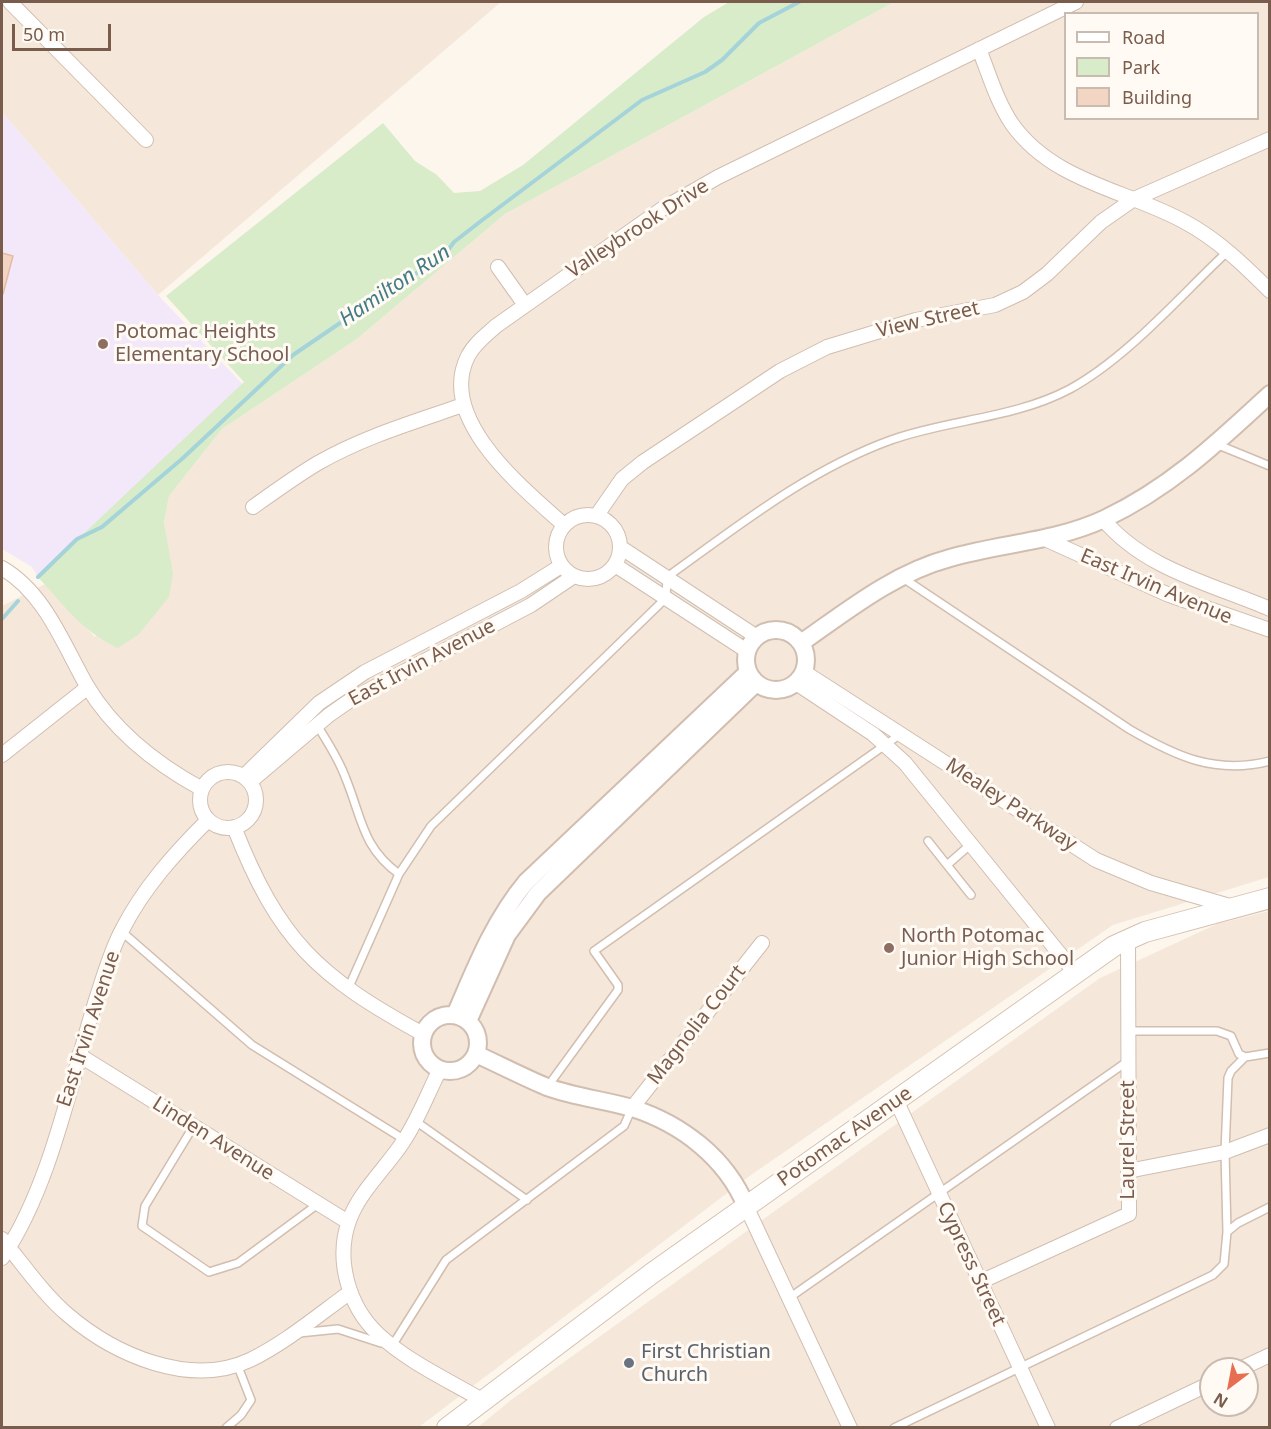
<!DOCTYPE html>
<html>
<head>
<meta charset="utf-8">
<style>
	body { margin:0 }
	#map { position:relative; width:1271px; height:1429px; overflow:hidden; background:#fdf6ec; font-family:"Noto Sans",sans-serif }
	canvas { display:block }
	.frame { position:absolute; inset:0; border:3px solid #7a5c4d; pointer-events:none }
	.legend { position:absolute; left:1064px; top:12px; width:195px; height:108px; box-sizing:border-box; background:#fffaf3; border:2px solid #cabbb1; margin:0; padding:8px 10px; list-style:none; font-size:18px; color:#7a5c4d }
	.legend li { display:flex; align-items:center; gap:12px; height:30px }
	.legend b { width:30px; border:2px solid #cabbb1 }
	.north { position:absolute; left:1199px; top:1357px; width:60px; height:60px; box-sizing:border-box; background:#fffaf3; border:2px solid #cabbb1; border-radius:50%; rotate:212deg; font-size:16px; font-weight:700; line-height:24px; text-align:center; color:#7a5c4d }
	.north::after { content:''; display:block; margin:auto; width:21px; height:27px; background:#e76f51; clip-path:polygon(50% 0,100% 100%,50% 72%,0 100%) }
	.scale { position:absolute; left:12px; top:24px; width:99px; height:27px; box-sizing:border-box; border:3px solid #7a5c4d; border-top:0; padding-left:8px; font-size:18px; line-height:21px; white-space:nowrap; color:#7a5c4d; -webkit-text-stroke:4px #fffaf3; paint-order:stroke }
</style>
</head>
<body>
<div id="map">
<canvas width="1271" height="1429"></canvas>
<div class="frame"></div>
<ul class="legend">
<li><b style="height:8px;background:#fff"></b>Road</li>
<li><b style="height:16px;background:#d8ecc9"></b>Park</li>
<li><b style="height:16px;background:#f3d5c3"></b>Building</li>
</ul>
<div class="north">N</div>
<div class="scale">50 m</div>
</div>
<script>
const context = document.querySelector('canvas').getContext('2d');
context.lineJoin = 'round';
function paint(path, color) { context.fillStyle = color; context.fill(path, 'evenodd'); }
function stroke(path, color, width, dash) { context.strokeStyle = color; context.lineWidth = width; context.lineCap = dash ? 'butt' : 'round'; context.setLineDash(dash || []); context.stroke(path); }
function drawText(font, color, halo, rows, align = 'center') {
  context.font = font + ' "Noto Sans",sans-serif'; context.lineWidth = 6; context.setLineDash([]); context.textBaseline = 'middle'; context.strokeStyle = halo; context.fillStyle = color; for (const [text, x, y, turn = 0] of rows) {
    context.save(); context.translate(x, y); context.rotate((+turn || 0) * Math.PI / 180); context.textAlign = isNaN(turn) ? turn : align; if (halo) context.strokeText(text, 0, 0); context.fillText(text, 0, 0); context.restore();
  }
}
paint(new Path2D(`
	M 2,2 L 501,2 L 158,295 L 2,112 Z
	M 894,2 L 1269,2 L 1269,877 L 1113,925 L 751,1175 L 419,1427 L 2,1428 L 2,606 L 45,584 L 95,637 L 167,548 L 164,523 L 169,496 L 222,429 L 357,339 L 505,214 ZM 1066,14 L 1258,14 L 1258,118 L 1066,118 Z
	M 1269,911 L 1269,1427 L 477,1428 L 511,1400 L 1100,978 L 1217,924 ZM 1211,1369 L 1247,1369 L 1247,1405 L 1211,1405 Z`), '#f5e8da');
paint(new Path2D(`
	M 2,112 L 158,295 L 252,394 L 102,527 L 77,539 L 38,577 L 32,567 L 2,549 Z`), '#f3e8fa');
paint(new Path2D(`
	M 729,2 L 894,2 L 505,214 L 357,339 L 222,429 L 169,496 L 164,523 L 173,573 L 169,597 L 138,635 L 118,648 C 81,631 65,606 38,577 L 244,382 L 166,296 L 383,123 L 415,161 L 437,175 L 454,193 L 480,191 L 523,165 L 704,17 Z`), '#d8ecc9');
stroke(new Path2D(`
	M 38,577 L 77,539 L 102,527 L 183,458 L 293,355 L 390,289 L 443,257 L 454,242 L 481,221 L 642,100 L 705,72 L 722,60 L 759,23 L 799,2
	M 2,619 L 18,601`), '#a5d3da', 4);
const building = new Path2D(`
	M 2,253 L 13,256 L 3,294 L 2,294 Z`);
paint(building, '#f3d5c3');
stroke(building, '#e6bba3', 1.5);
const service = new Path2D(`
	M 1216,444 L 1270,466
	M 903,578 L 1129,729 C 1175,756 1215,775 1270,761
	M 317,725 C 328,743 339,759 346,779 C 362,818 362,847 399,874
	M 928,841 L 947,865
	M 971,895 L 947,865 L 971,844
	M 121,931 L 252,1045 L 405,1140
	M 348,989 L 399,874 L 431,826 L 666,598 L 667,577 C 738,526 808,470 891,440 C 950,419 1013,419 1070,389 C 1128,357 1179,297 1227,252
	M 1128,1031 L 1217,1031 L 1231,1036 L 1239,1054 L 1245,1057 L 1270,1053
	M 548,1086 L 618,990 L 618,985 L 594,951 L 902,733
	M 414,1120 L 527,1200
	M 193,1127 L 145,1206 L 142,1226 L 209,1272 L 238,1263 L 318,1204
	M 1227,1232 L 1225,1152 L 1228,1078 L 1231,1071 L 1245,1057
	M 789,1298 L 1128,1061
	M 299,1333 L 338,1329 L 381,1343
	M 392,1346 L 446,1260 L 624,1126 L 632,1108
	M 226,1428 L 241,1415 L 251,1400 L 237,1364
	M 894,1428 L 1213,1275 L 1224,1264 L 1227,1232 L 1238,1223 L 1270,1207`);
const minor = new Path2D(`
	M 10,2 L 146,140
	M 979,49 C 989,74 997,102 1012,124 C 1053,182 1127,190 1185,222 C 1217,239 1244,265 1270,291
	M 498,267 L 525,305
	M 253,507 C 274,492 296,476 318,463 C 363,437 414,422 463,405
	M556 547a32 32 0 1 1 64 0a32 32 0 1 1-64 0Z
	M 597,515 L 622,479 L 643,462 L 780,371 L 827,347 L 916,320 L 995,305 L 1023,292 L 1047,274 L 1101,222 L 1134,199 L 1270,139
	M 1103,519 C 1144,569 1212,584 1270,609
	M 564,525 C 523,488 436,419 468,356 C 474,344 486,335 496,326 L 662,209 L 718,177 L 1076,2
	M 1045,539 L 1169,595 L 1270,630
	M 620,547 L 757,637
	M 615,565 L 747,651
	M 2,568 C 45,593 63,644 87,686 C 114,731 156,764 202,789
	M 804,672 L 1096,860 L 1151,883 L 1233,907
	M 796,683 L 873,734 L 905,763 L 1076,974
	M 2,755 L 88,687
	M200 800a28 28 0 1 1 56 0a28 28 0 1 1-56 0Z
	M 244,776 L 319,703 L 365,672 L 521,591 L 561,566
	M 250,782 L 329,715 L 352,699 L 531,605 L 574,576
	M 234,827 C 279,941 317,976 423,1034
	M 79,1055 L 348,1222
	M 440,1069 C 428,1093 418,1120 403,1142 C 386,1168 359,1192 349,1221 C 335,1260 349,1307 378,1334 C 408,1362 448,1380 482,1400
	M 896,1100 L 1048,1428
	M 632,1108 L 762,943
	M 1128,1171 L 1225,1152 L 1270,1135
	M 746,1206 L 850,1428
	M 2,1239 C 23,1264 43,1294 68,1315 C 115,1355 190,1388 250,1360 C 285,1343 317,1316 349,1293
	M 2,1258 C 50,1188 70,1084 95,1003 C 103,979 110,952 122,930 C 144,887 175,853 208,820
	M 980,1282 L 1129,1214 L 1128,938
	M 1240,1369 L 1270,1355
	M 1117,1428 L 1211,1383`);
const tertiary = new Path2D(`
	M746 660a30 30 0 1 1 60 0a30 30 0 1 1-60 0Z
	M 801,643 C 848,610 894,573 950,558 C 1002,543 1054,542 1104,519 C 1170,488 1217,443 1270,394
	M 455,1015 C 475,969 493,922 526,882 L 748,672
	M422 1043a28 28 0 1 1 56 0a28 28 0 1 1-56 0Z
	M 468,1021 L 507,935 L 538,893 L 756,683
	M 476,1054 C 500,1065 523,1077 547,1087 C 575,1097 604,1100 632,1108 C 682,1124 726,1158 746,1206`);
const secondary = new Path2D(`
	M 447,1428 L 651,1274 L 1114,946 L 1145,932 L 1270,898`);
stroke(service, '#d1beb0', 10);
stroke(minor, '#d1beb0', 16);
stroke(tertiary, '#d1beb0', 20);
stroke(secondary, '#d6c0b0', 22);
stroke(service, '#fff', 7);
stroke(minor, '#fff', 14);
stroke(tertiary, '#fff', 16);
stroke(secondary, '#fff', 20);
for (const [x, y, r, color] of [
	[103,344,6,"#8d6e63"],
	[889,948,6,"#8d6e63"],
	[629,1363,6,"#6b7280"]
]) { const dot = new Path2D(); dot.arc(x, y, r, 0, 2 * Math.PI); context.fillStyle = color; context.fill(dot); stroke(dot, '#fffaf3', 2); }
drawText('20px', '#7a5c4d', '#fffaf3', [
	["Valleybrook Drive",638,229,-33],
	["View Street",928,320,-13],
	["East Irvin Avenue",1156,587,23],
	["East Irvin Avenue",422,663,-28],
	["Mealey Parkway",1011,805,33],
	["Magnolia Court",697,1025,-52],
	["East Irvin Avenue",89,1029,-72],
	["Potomac Avenue",845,1137,-35],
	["Linden Avenue",213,1139,32],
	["Laurel Street",1128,1140,-90],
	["Cypress Street",971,1264,65]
]);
drawText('20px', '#785e54', '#fffaf3', [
	["Potomac Heights",115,332],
	["Elementary School",115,355],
	["North Potomac",901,936],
	["Junior High School",901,959]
], 'left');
drawText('20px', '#5b616d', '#fffaf3', [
	["First Christian",641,1352],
	["Church",641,1375]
], 'left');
drawText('italic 21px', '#437c86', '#fffaf3', [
	["Hamilton Run",395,286,-34]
]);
</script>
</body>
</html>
